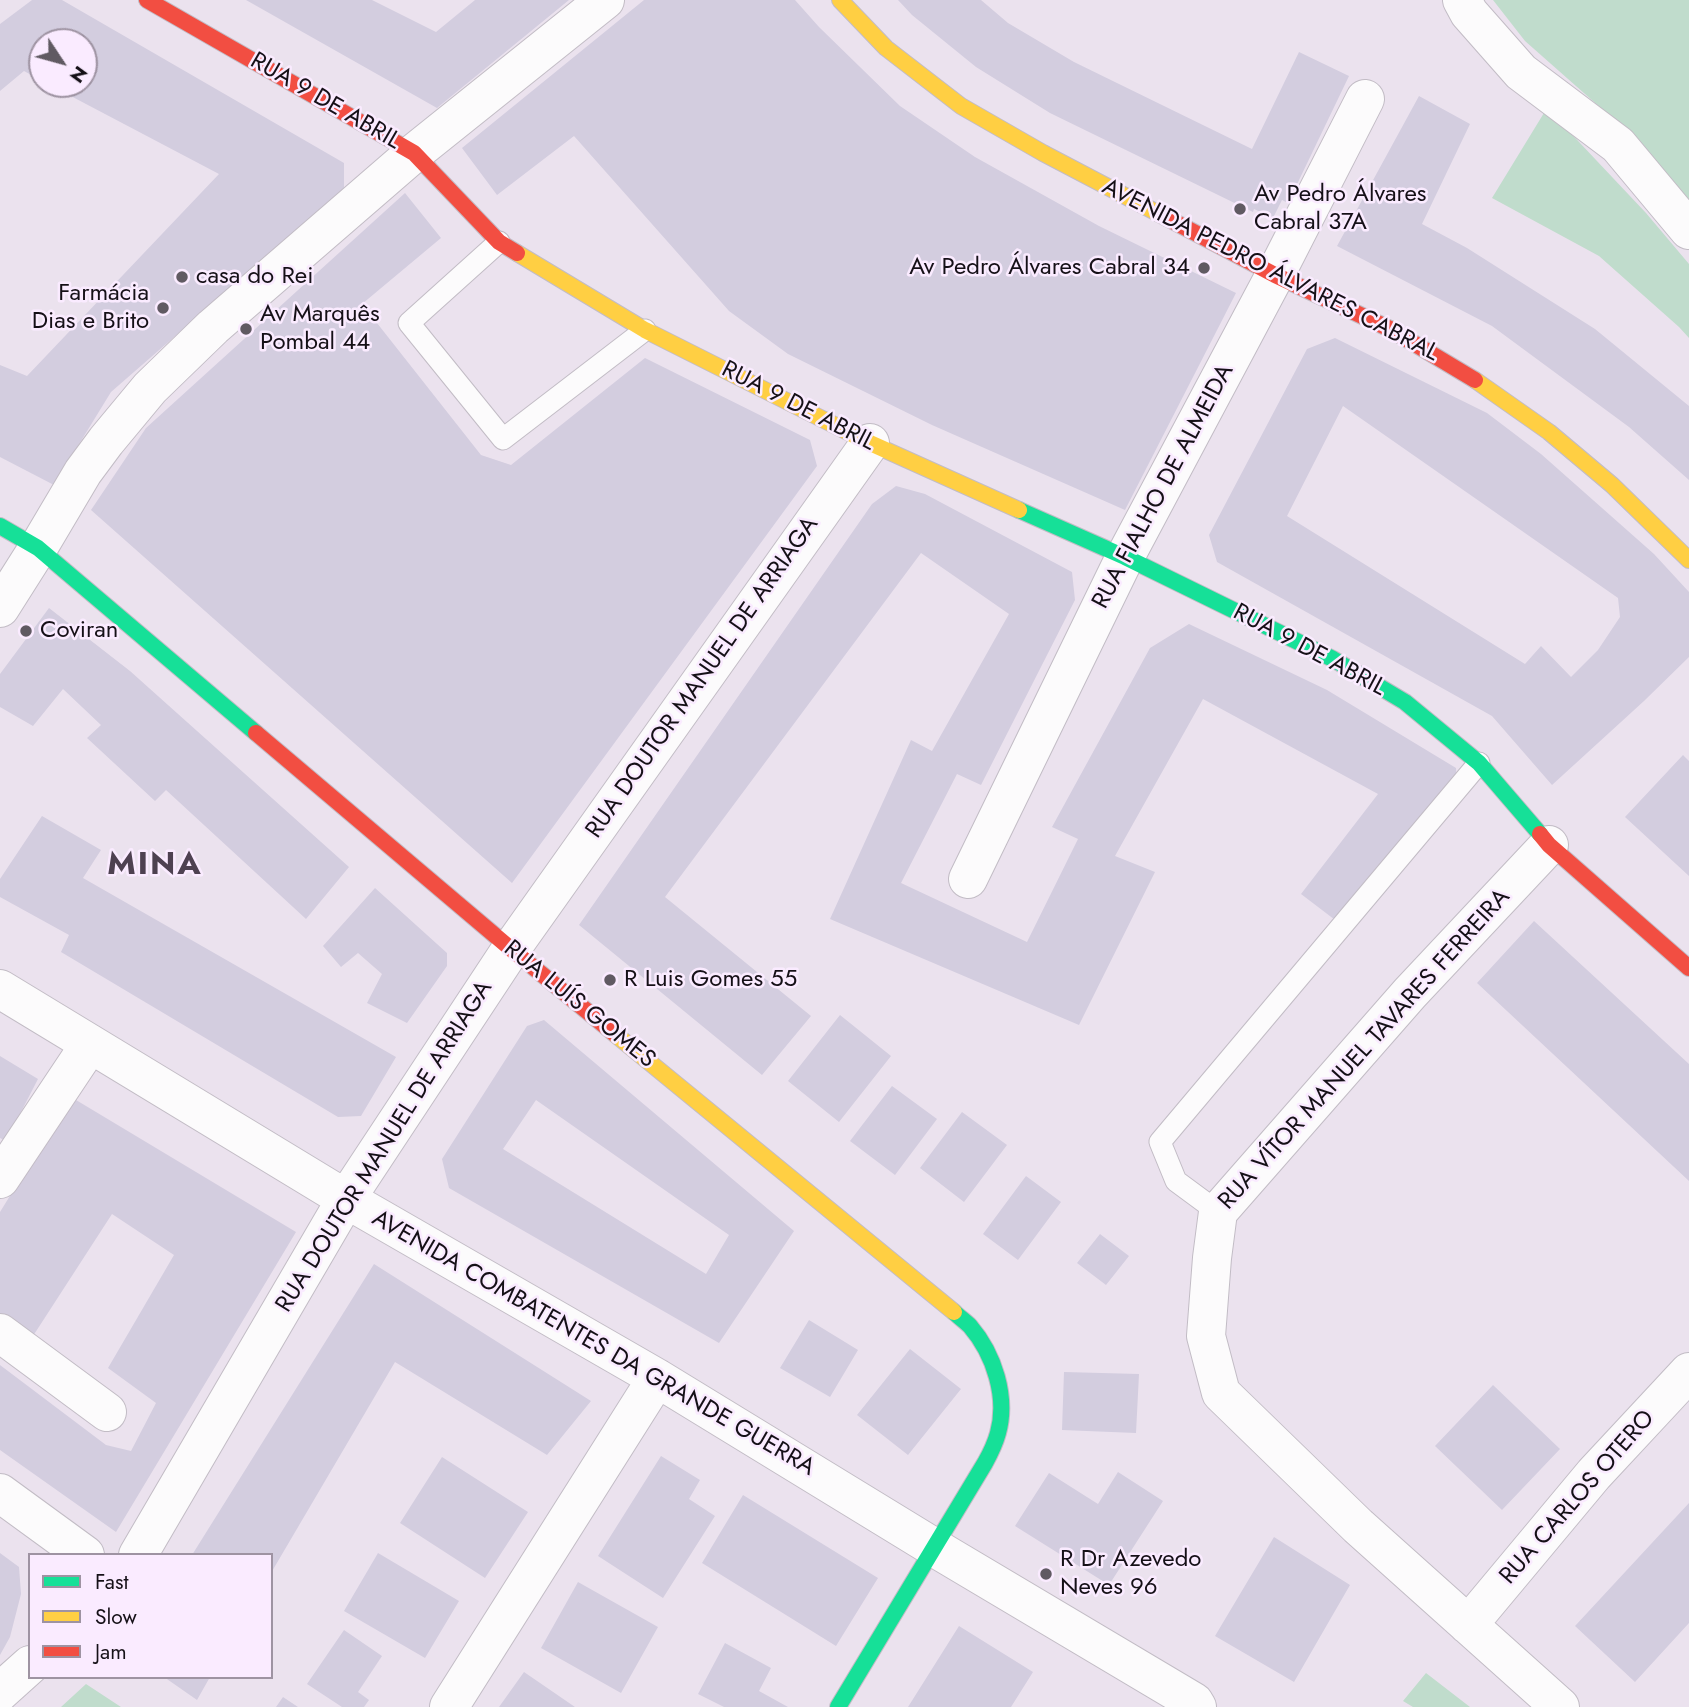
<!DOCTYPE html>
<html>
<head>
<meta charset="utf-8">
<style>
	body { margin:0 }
	#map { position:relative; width:1689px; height:1707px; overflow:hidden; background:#ebe2ee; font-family:Jost,sans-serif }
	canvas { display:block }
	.legend { position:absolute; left:28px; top:1553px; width:245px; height:126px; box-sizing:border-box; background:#faebff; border:2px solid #9e93a2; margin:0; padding:9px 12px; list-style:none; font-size:21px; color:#151017 }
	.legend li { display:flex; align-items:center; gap:14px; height:35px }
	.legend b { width:35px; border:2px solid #9e93a2 }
	.north { position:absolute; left:28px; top:28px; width:70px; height:70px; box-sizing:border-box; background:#faebff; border:2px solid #9e93a2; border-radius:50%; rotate:126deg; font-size:19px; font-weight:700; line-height:28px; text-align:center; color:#151017 }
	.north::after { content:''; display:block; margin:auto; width:24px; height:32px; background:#605a62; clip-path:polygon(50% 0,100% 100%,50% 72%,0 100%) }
</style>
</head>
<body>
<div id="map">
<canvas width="1689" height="1707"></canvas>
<ul class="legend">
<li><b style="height:9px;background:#16e098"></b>Fast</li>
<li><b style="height:9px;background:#ffcf43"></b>Slow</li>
<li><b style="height:9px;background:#f24e42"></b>Jam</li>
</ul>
<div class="north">N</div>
</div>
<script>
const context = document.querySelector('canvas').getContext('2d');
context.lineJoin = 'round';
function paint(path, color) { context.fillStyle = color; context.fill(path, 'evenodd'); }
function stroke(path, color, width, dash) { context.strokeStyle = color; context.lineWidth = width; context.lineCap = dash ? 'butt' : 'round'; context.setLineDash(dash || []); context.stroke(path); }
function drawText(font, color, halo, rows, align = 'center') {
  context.font = font + ' Jost,sans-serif'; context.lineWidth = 5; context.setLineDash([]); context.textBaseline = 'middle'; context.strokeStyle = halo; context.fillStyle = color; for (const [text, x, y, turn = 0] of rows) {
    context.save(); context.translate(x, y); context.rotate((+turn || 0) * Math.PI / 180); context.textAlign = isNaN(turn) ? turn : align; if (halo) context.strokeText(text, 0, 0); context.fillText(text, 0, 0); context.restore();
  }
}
paint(new Path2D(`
	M 1493,0 L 1689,0 L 1689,212 L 1602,109 L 1525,41 Z
	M 1547,108 L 1646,213 L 1689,264 L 1689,338 L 1679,327 L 1599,256 L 1492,198 Z
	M 1426,1673 L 1470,1707 L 1413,1707 L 1403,1701 Z
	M 86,1684 L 121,1707 L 61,1707 Z`), '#c0dccc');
paint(new Path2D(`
	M 32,0 L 62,0 L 344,163 L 344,189 L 111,392 L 54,485 L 0,457 L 0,365 L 27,376 L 219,174 L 48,84 L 84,84 L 84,42 L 42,42 L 42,81 L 24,71 L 0,91 L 0,24 Z
	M 246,0 L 372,0 L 436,32 L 475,0 L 569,0 L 437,108 Z
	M 644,0 L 795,0 L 819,27 L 900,106 L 975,157 L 1099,226 L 1236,293 L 1125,510 L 932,425 L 788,354 L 729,311 L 574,136 L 497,195 L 462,148 Z
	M 898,0 L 981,0 L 1008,23 L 1074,62 L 1252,149 L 1299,52 L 1349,76 L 1288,203 L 1282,200 L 1273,218 L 1254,209 L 1253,212 L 1050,113 L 976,67 L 912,15 Z
	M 1419,96 L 1470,124 L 1422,224 L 1467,248 L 1595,329 L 1689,406 L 1689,480 L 1629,427 L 1492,326 L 1337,246 Z
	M 405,193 L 441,238 L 362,304 L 481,455 L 511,465 L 645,358 L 810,440 L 817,466 L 512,883 L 91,510 L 146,428 Z
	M 1335,338 L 1487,413 L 1541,454 L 1654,554 L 1689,592 L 1689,657 L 1644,701 L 1552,785 L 1492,716 L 1217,562 L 1209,535 L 1307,349 ZM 1343,406 L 1618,598 L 1620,617 L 1598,650 L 1571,677 L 1541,646 L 1525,664 L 1287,516 Z
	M 896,486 L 925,494 L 1072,572 L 1075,600 L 981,785 L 957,774 L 901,883 L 1027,942 L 1078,839 L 1052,827 L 1150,648 L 1189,624 L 1327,690 L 1456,768 L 1457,790 L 1343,926 L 1301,894 L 1378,794 L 1203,699 L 1115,856 L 1155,872 L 1079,1025 L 830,919 L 911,740 L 932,751 L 1009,614 L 921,553 L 665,897 L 811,1016 L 762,1075 L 579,925 L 872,504 Z
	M 49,608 L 130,671 L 349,867 L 306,919 L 166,790 L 155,801 L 87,738 L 101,725 L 63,689 L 33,726 L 0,707 L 0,674 Z
	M 1683,755 L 1689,761 L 1689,876 L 1625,817 Z
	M 42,816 L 101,850 L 83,878 L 396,1057 L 361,1116 L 338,1117 L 61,952 L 69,935 L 0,897 L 0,879 Z
	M 375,888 L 447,953 L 447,966 L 407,1023 L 367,1003 L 382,974 L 358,953 L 341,967 L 323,946 Z
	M 1534,921 L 1689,1064 L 1689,1181 L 1477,983 Z
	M 840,1015 L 891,1056 L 839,1122 L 788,1081 Z
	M 544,1020 L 794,1231 L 719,1343 L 449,1188 L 442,1159 L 527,1026 ZM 536,1100 L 729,1235 L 706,1274 L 503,1149 Z
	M 0,1056 L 38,1079 L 6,1141 L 0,1138 Z
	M 892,1086 L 937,1119 L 895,1175 L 850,1141 Z
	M 71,1097 L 296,1232 L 116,1532 L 0,1450 L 0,1365 L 106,1445 L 131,1451 L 156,1403 L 108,1368 L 174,1255 L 112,1214 L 33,1336 L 0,1315 L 0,1212 Z
	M 962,1112 L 1007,1145 L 964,1202 L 920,1168 Z
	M 1026,1176 L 1061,1202 L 1018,1260 L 983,1234 Z
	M 1100,1234 L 1129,1256 L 1106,1285 L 1077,1263 Z
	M 374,1264 L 591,1401 L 547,1455 L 395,1362 L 271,1573 L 271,1555 L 192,1555 Z
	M 809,1320 L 858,1350 L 830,1397 L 780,1368 Z
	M 910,1349 L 961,1389 L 908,1455 L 857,1415 Z
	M 1064,1372 L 1139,1374 L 1136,1433 L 1062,1430 Z
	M 1493,1385 L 1560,1449 L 1502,1510 L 1435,1446 Z
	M 661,1456 L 700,1480 L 689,1499 L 715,1516 L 663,1598 L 598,1556 Z
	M 442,1457 L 528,1512 L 485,1578 L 400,1523 Z
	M 1118,1472 L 1163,1501 L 1109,1585 L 1015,1526 L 1049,1473 L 1098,1504 Z
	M 743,1495 L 878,1578 L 836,1646 L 702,1563 Z
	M 1689,1503 L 1689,1623 L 1635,1682 L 1575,1626 Z
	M 1274,1537 L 1350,1585 L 1294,1682 L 1215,1636 Z
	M 0,1553 L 19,1567 L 21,1594 L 10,1637 L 0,1655 Z
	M 378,1553 L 459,1601 L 425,1658 L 344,1611 Z
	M 578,1582 L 658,1627 L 621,1693 L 541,1648 Z
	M 959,1626 L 1033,1672 L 1011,1707 L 908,1707 Z
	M 344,1630 L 382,1656 L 358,1692 L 369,1700 L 364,1707 L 342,1707 L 307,1684 Z
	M 725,1643 L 771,1668 L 759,1691 L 788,1707 L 724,1707 L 698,1694 Z
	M 524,1672 L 575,1707 L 499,1707 Z
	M 164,1677 L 210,1677 L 197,1700 Z
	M 283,1697 L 298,1707 L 276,1707 Z`), '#d3cddf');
const lane = new Path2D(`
	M 499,242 L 409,323 L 503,439 L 645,330
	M 1218,1212 L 1176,1181 L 1160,1142 L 1479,763`);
const street = new Path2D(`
	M 1462,0 L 1469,13 L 1521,72 L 1618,145 L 1689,230
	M 0,608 L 38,548 L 83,472 L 106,441 L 150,388 L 213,327 L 414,153 L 605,0
	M 1549,845 L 1410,993 L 1218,1212 L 1212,1258 L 1206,1336 L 1221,1393 L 1358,1526 L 1560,1707
	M 968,879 L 1125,557 L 1275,275 L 1365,99
	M 0,989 L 346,1199 L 657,1378 L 935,1548 L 1194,1702 L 1197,1707
	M 0,1179 L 90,1044
	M 0,1333 L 107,1412
	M 0,1493 L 85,1555
	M 138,1555 L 346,1199 L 511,949 L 870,443
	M 1468,1625 L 1594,1474 L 1689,1372
	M 0,1692 L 30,1665
	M 449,1707 L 657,1378`);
const fast = new Path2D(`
	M 1019,510 L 1125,557 L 1333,659 L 1405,702 L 1479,763 L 1540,834
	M 0,526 L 38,548 L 256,733
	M 838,1707 L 985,1463 C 990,1454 995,1444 998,1433 C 1008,1397 994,1354 970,1326 C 965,1321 959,1317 954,1312`);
const slow = new Path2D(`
	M 840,0 L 886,48 L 961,106 L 1043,153 L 1167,218
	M 517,253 L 645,330 L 870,443 L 1019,510
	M 1475,380 L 1549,432 L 1612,485 L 1689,560
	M 615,1034 L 954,1312`);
const jam = new Path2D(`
	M 147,0 L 414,153 L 499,242 L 517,253
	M 1167,218 L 1275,275 L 1390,329 L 1475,380
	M 256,733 L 511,949 L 615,1034
	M 1540,834 L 1549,845 L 1689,968`);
stroke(lane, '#c2bcc5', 23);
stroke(street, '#c2bcc5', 40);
stroke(fast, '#c2bcc5', 18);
stroke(slow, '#c2bcc5', 18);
stroke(jam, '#c2bcc5', 18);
stroke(lane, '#fcfbfc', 21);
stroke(street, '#fcfbfc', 38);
stroke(fast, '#16e098', 16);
stroke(slow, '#ffcf43', 16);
stroke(jam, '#f24e42', 16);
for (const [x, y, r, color] of [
	[1240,209,7,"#605a62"],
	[1204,268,7,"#605a62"],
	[182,277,7,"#605a62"],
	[163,308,7,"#605a62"],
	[246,329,7,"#605a62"],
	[26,631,7,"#605a62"],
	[610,980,7,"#605a62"],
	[1046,1574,7,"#605a62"]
]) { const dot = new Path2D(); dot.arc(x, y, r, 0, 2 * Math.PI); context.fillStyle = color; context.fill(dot); stroke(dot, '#faebff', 2.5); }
drawText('24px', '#151017', '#faebff', [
	["RUA 9 DE ABRIL",325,102,30],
	["AVENIDA PEDRO ÁLVARES CABRAL",1270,271,27],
	["RUA 9 DE ABRIL",798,407,27],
	["RUA FIALHO DE ALMEIDA",1164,487,-62],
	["RUA 9 DE ABRIL",1309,651,28],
	["RUA DOUTOR MANUEL DE ARRIAGA",703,678,-55],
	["RUA LUÍS GOMES",579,1005,39],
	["RUA VÍTOR MANUEL TAVARES FERREIRA",1365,1050,-48],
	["RUA DOUTOR MANUEL DE ARRIAGA",385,1147,-58],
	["AVENIDA COMBATENTES DA GRANDE GUERRA",593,1344,30],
	["RUA CARLOS OTERO",1578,1498,-49]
]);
drawText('24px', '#151017', '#faebff', [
	["Av Pedro Álvares",1254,195],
	["Cabral 37A",1254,223],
	["Av Pedro Álvares Cabral 34",1190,268,"right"],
	["casa do Rei",196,277],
	["Farmácia",149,294,"right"],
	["Dias e Brito",149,322,"right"],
	["Av Marquês",260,315],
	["Pombal 44",260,343],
	["Coviran",40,631],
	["R Luis Gomes 55",624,980],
	["R Dr Azevedo",1060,1560],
	["Neves 96",1060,1588]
], 'left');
context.letterSpacing = '2px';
drawText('bold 32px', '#4e4151', '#faebff', [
	["MINA",155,866]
]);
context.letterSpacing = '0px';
</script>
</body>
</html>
